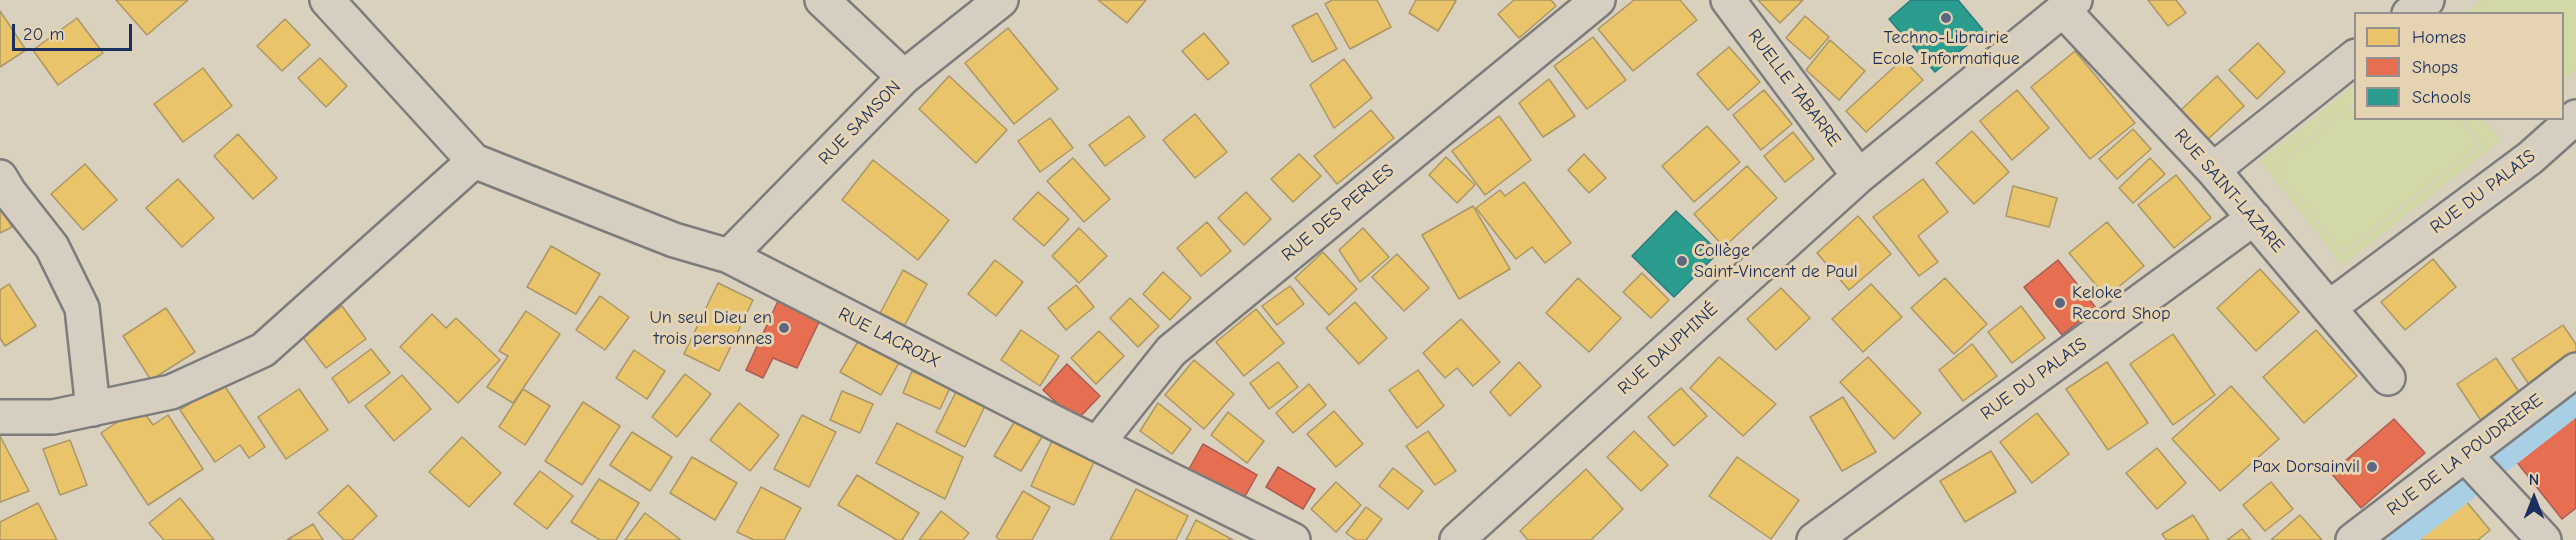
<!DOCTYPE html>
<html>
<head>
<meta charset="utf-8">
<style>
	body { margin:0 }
	#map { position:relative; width:2576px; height:540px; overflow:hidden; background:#d9d0bd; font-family:"Comic Neue",sans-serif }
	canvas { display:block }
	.legend { position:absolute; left:2354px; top:12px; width:210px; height:108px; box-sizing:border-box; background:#e5d3b1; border:2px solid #949190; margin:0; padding:8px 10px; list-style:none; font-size:18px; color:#1b2f5e }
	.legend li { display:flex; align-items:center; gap:12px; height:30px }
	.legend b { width:30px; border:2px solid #949190 }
	.north { position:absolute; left:2504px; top:468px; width:60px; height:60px; -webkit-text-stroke:4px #e5d3b1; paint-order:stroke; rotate:0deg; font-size:16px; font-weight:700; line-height:24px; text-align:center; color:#1b2f5e }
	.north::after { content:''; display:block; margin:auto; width:21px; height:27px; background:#1b2f5e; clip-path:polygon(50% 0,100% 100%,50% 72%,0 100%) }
	.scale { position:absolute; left:12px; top:24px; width:120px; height:27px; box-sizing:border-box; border:3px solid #1b2f5e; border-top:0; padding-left:8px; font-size:18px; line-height:21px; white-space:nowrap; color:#1b2f5e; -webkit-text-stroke:4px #e5d3b1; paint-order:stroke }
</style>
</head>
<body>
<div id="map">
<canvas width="2576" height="540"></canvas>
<ul class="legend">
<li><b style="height:16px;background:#e9c46a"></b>Homes</li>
<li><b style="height:16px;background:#e76f51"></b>Shops</li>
<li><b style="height:16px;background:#2a9d8f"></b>Schools</li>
</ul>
<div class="north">N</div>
<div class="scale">20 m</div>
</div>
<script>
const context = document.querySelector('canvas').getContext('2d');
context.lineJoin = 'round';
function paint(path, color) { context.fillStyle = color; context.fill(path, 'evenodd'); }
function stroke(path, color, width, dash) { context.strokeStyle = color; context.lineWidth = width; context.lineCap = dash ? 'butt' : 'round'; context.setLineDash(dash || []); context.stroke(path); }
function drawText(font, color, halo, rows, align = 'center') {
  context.font = font + ' "Comic Neue",sans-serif'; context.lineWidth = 6; context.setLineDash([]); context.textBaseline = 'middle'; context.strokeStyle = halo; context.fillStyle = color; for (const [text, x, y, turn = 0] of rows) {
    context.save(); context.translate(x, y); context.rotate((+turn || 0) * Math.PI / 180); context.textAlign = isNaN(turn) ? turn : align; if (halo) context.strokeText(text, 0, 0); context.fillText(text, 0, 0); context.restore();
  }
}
paint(new Path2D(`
	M 2482,0 L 2576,0 L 2576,69 L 2563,81 L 2562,14 L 2467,13 Z
	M 2355,85 L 2355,102 L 2273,168 L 2343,255 L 2483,144 L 2463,119 L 2483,119 L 2501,140 L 2343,265 L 2260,161 Z
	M 2355,104 L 2356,118 L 2459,119 L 2480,144 L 2343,252 L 2275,168 Z`), '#d2d8a6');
const homes = new Path2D(`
	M 116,0 L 188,0 L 147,35 Z
	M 1098,0 L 1146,0 L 1127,23 Z
	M 1332,0 L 1377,0 L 1391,27 L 1350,49 L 1325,4 Z
	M 1416,0 L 1453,0 L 1456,1 L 1438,31 L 1409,13 Z
	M 1514,0 L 1551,0 L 1556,6 L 1519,38 L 1498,14 Z
	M 1634,0 L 1680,0 L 1697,20 L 1633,71 L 1598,29 Z
	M 1758,0 L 1803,0 L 1780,23 Z
	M 2148,0 L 2176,0 L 2186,13 L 2168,26 Z
	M 0,11 L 26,50 L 0,67 Z
	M 1317,13 L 1337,49 L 1312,62 L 1292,26 Z
	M 1805,16 L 1829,37 L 1810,59 L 1786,38 Z
	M 77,18 L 103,53 L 58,85 L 33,50 Z
	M 285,19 L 310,45 L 282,71 L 257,46 Z
	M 1008,28 L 1058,89 L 1014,124 L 965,63 Z
	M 1204,33 L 1229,63 L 1208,80 L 1182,51 Z
	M 1593,37 L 1626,80 L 1587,109 L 1554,66 Z
	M 1830,40 L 1865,71 L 1839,100 L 1806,70 Z
	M 2258,43 L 2285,72 L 2257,99 L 2229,70 Z
	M 1729,47 L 1760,82 L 1728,110 L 1697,74 Z
	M 2075,51 L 2135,123 L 2090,159 L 2031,87 Z
	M 320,58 L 347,86 L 326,107 L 298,78 Z
	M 1344,59 L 1372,98 L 1334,128 L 1310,85 Z
	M 1903,59 L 1923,80 L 1866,132 L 1846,111 Z
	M 203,68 L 232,106 L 183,142 L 154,104 Z
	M 949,76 L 1007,130 L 976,163 L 919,109 Z
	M 2217,76 L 2244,106 L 2208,139 L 2181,110 Z
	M 1549,79 L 1575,116 L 1543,137 L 1519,103 Z
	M 1764,90 L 1792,124 L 1761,150 L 1733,115 Z
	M 2017,90 L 2049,128 L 2012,160 L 1980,121 Z
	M 1371,110 L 1394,138 L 1337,184 L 1314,156 Z
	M 1195,114 L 1227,152 L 1195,178 L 1163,140 Z
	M 1129,116 L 1145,137 L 1105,166 L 1089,145 Z
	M 1499,116 L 1531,160 L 1485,195 L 1452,151 Z
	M 1050,118 L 1073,148 L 1040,172 L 1018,141 Z
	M 1707,126 L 1740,162 L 1694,202 L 1662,166 Z
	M 2133,129 L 2151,149 L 2117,179 L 2099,159 Z
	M 1972,131 L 2009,172 L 1974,204 L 1936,163 Z
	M 1793,132 L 1814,159 L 1785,182 L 1764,156 Z
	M 238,134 L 277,178 L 253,199 L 214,156 Z
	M 1299,154 L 1321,176 L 1293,202 L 1271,179 Z
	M 1584,154 L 1606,178 L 1589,193 L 1568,170 Z
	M 1446,157 L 1475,185 L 1457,203 L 1429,175 Z
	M 1073,158 L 1110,199 L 1084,222 L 1047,181 Z
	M 2150,158 L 2165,174 L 2133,203 L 2119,188 Z
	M 873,160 L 949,220 L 918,260 L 842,200 Z
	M 85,164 L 117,200 L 83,230 L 51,194 Z
	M 1747,166 L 1777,198 L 1724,247 L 1694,214 Z
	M 2176,175 L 2211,218 L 2174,248 L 2138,205 Z
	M 178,179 L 214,218 L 182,247 L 146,208 Z
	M 1923,179 L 1948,212 L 1918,236 L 1938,262 L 1919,276 L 1873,217 Z
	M 1524,182 L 1571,243 L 1545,263 L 1532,247 L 1516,259 L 1476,208 L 1500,190 L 1505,196 Z
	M 2013,186 L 2057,198 L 2049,227 L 2006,216 Z
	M 1038,192 L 1069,219 L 1044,246 L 1013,219 Z
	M 1246,192 L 1271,219 L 1244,245 L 1218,218 Z
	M 0,206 L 12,227 L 0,233 Z
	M 1473,206 L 1510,269 L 1459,299 L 1422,235 Z
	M 1858,216 L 1891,254 L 1849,290 L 1817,253 Z
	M 1207,222 L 1231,251 L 1201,276 L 1177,248 Z
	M 2107,222 L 2144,266 L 2106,297 L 2069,253 Z
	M 1079,228 L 1107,256 L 1079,283 L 1052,256 Z
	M 1363,228 L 1389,257 L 1360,282 L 1339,250 Z
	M 551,246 L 600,274 L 576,314 L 527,287 Z
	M 1323,252 L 1357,289 L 1329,315 L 1295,278 Z
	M 1397,254 L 1429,288 L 1404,311 L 1372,277 Z
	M 2433,259 L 2456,287 L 2405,330 L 2381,302 Z
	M 995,260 L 1023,282 L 996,316 L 968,294 Z
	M 2260,269 L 2299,312 L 2256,351 L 2217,308 Z
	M 903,270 L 927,284 L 902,330 L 878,317 Z
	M 1163,272 L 1191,298 L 1170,320 L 1143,294 Z
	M 1642,273 L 1669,300 L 1651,318 L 1623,292 Z
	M 1578,278 L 1621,318 L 1589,352 L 1546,313 Z
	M 1945,278 L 1987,324 L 1954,354 L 1911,308 Z
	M 718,283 L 753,300 L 719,371 L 684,354 Z
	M 9,284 L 36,326 L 5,346 L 0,338 L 0,290 Z
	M 1871,284 L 1902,317 L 1863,352 L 1832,319 Z
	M 1076,285 L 1094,307 L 1066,330 L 1048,308 Z
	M 1290,286 L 1304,304 L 1277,325 L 1262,306 Z
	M 1781,288 L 1810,318 L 1776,350 L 1747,319 Z
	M 600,296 L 629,317 L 605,350 L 576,330 Z
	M 1130,298 L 1159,326 L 1138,347 L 1110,318 Z
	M 1355,302 L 1387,338 L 1359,364 L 1326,328 Z
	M 342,306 L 366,339 L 326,368 L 302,336 Z
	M 2021,306 L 2045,338 L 2012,363 L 1988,332 Z
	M 166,308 L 195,352 L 151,380 L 123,336 Z
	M 1256,309 L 1284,343 L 1244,376 L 1216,342 Z
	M 526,311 L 560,334 L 513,403 L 487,387 L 508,356 L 499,351 Z
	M 432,314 L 446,328 L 456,318 L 500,360 L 458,403 L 400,347 Z
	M 1461,319 L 1500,362 L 1473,386 L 1457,368 L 1445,378 L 1423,353 Z
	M 2563,325 L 2576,344 L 2576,356 L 2530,386 L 2512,359 Z
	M 1021,330 L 1059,356 L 1040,386 L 1001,360 Z
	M 2316,330 L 2357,376 L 2304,423 L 2263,377 Z
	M 1099,331 L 1124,356 L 1096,384 L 1071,358 Z
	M 2173,334 L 2215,395 L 2173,425 L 2130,364 Z
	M 860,338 L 900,361 L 881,395 L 840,372 Z
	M 1972,344 L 1997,376 L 1963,401 L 1939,370 Z
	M 371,349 L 390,373 L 349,403 L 332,378 Z
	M 634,350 L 665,371 L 647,399 L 616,378 Z
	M 1719,357 L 1776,404 L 1743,436 L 1690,388 Z
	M 1868,357 L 1921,413 L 1894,439 L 1840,382 Z
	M 2496,358 L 2522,396 L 2482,422 L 2457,384 Z
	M 1194,360 L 1234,394 L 1204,429 L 1165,395 Z
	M 1278,362 L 1298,387 L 1269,409 L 1250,383 Z
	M 1519,362 L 1541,386 L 1510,416 L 1490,392 Z
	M 2107,362 L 2148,423 L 2108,450 L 2066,389 Z
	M 1418,370 L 1444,406 L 1417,428 L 1389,390 Z
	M 912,371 L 950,388 L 940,409 L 903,393 Z
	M 685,374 L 711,394 L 677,437 L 652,417 Z
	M 402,375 L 431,409 L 394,441 L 365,406 Z
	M 222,382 L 265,447 L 249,458 L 240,445 L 215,462 L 180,410 Z
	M 1309,384 L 1326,405 L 1293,433 L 1276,413 Z
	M 2231,386 L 2279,439 L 2220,491 L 2172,439 Z
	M 1681,388 L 1707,416 L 1674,446 L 1648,417 Z
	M 299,389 L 328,430 L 286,459 L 258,417 Z
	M 523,389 L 550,406 L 525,445 L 499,427 Z
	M 842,391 L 873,404 L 860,433 L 830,420 Z
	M 956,392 L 985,406 L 965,447 L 936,432 Z
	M 1843,397 L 1876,452 L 1842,471 L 1810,417 Z
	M 583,402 L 620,426 L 582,485 L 545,461 Z
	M 739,403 L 779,435 L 750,471 L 710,440 Z
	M 1158,403 L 1191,429 L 1172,454 L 1140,431 Z
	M 140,407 L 153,425 L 168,415 L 203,469 L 148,505 L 101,433 Z
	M 1334,411 L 1363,444 L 1336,467 L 1307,434 Z
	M 1228,412 L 1264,441 L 1247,463 L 1211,435 Z
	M 2037,413 L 2069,454 L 2032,483 L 2000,442 Z
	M 802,415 L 836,432 L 809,487 L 774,469 Z
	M 1015,421 L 1042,437 L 1021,471 L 994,456 Z
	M 897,423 L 963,457 L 945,499 L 876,463 Z
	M 1428,431 L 1456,471 L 1435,485 L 1406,446 Z
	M 1634,431 L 1668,465 L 1641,491 L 1607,457 Z
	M 632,432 L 672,457 L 650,491 L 610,465 Z
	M 0,436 L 29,491 L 0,502 Z
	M 462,437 L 501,473 L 469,507 L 429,472 Z
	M 70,440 L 87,485 L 60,495 L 43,449 Z
	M 1052,441 L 1095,460 L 1074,505 L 1031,486 Z
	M 2157,448 L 2186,483 L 2157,509 L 2126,473 Z
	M 1991,451 L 2016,492 L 1965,522 L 1940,481 Z
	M 692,457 L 737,483 L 715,520 L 670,493 Z
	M 1737,457 L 1799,500 L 1771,539 L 1709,496 Z
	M 1393,468 L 1423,491 L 1408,509 L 1379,486 Z
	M 1586,469 L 1623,509 L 1591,540 L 1528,540 L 1520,531 Z
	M 540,471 L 573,496 L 547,529 L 514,504 Z
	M 857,475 L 919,513 L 902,540 L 897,540 L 838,505 Z
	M 599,479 L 639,503 L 616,540 L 600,540 L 571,522 Z
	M 1336,482 L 1361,505 L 1336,532 L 1311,509 Z
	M 2271,482 L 2293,509 L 2265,531 L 2243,505 Z
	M 348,485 L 377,516 L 352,540 L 344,540 L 318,513 Z
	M 761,487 L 801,508 L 784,540 L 754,540 L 737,532 Z
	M 1136,489 L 1188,516 L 1176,540 L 1110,540 Z
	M 2456,489 L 2490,530 L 2478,540 L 2405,540 L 2401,535 Z
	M 1023,491 L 1050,507 L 1032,540 L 1000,540 L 996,537 Z
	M 180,498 L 214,540 L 164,540 L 149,523 Z
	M 38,503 L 57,540 L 0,540 L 0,522 Z
	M 1366,507 L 1382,519 L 1366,540 L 1356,540 L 1346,533 Z
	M 941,511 L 969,533 L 963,540 L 919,540 Z
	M 645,513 L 681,540 L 625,540 Z
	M 2193,515 L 2209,540 L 2166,540 L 2162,534 Z
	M 2300,515 L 2322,540 L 2271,540 Z
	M 1196,520 L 1233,540 L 1186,540 Z
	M 313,524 L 323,540 L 287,540 Z
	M 2242,529 L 2251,540 L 2227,540 Z`);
paint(homes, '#e9c46a');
stroke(homes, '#ab9766', 1.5);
const shops = new Path2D(`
	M 2058,260 L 2096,308 L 2062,335 L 2024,287 Z
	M 778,301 L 820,320 L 797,368 L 773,358 L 763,378 L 746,370 Z
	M 1067,364 L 1100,396 L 1076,421 L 1043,390 Z
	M 2576,405 L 2576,508 L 2562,519 L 2512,456 Z
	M 2394,419 L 2425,453 L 2361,508 L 2331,473 Z
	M 1203,444 L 1257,475 L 1243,500 L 1189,469 Z
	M 1278,467 L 1315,489 L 1303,509 L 1266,487 Z`);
paint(shops, '#e76f51');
stroke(shops, '#aa5c55', 1.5);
const schools = new Path2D(`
	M 1911,0 L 1958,0 L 1984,31 L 1935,72 L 1889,19 Z
	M 1676,211 L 1719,252 L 1674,297 L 1632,256 Z`);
paint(schools, '#2a9d8f');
stroke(schools, '#267c80', 1.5);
stroke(new Path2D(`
	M 2498,452 L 2576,391
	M 2386,540 L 2464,479`), '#a9cfe4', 42);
const street = new Path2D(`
	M 327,0 L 474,161 L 674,240 L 729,256 L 1059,425 L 1293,540
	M 822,0 L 904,77
	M 1728,0 L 1859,176
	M 2063,10 L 2213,170 L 2388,378
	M 2409,14 L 2427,0
	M 2213,170 L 2356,56
	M 0,177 L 9,192 L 52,247 L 82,308 L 93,409
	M 729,256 L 904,77 L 1001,0
	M 2330,307 L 2530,158 L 2576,117
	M 0,417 L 53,417 L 171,392 L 263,350 L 474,161
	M 1097,444 L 1171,351 L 1598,0
	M 2465,455 L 2544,540
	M 1457,540 L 1859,176 L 2075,0
	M 1814,540 L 2254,218
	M 2353,540 L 2576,370`);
stroke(street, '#7d7c7d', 38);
stroke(street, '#d5cec1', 33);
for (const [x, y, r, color] of [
	[1946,18,6,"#5e677f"],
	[1682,261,6,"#5e677f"],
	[2060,303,6,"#5e677f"],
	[784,328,6,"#5e677f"],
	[2372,467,6,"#5e677f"]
]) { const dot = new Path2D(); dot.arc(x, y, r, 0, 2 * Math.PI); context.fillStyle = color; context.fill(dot); stroke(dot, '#e5d3b1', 2); }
drawText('18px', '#1b2f5e', '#e5d3b1', [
	["Techno-Librairie",1946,38,"center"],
	["Ecole Informatique",1946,59,"center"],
	["Collège",1694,251],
	["Saint-Vincent de Paul",1694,272],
	["Keloke",2072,293],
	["Record Shop",2072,314],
	["Un seul Dieu en",772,318,"right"],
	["trois personnes",772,339,"right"],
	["Pax Dorsainvil",2360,467,"right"]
], 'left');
drawText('18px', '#1b2f5e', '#e5d3b1', [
	["RUELLE TABARRE",1794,88,53],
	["RUE SAMSON",860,123,-46],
	["RUE SAINT-LAZARE",2229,191,49],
	["RUE DU PALAIS",2483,192,-37],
	["RUE DES PERLES",1338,213,-40],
	["RUE LACROIX",889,338,27],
	["RUE DAUPHINÉ",1668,349,-42],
	["RUE DU PALAIS",2034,379,-36],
	["RUE DE LA POUDRIÈRE",2465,455,-37]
]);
</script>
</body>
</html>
